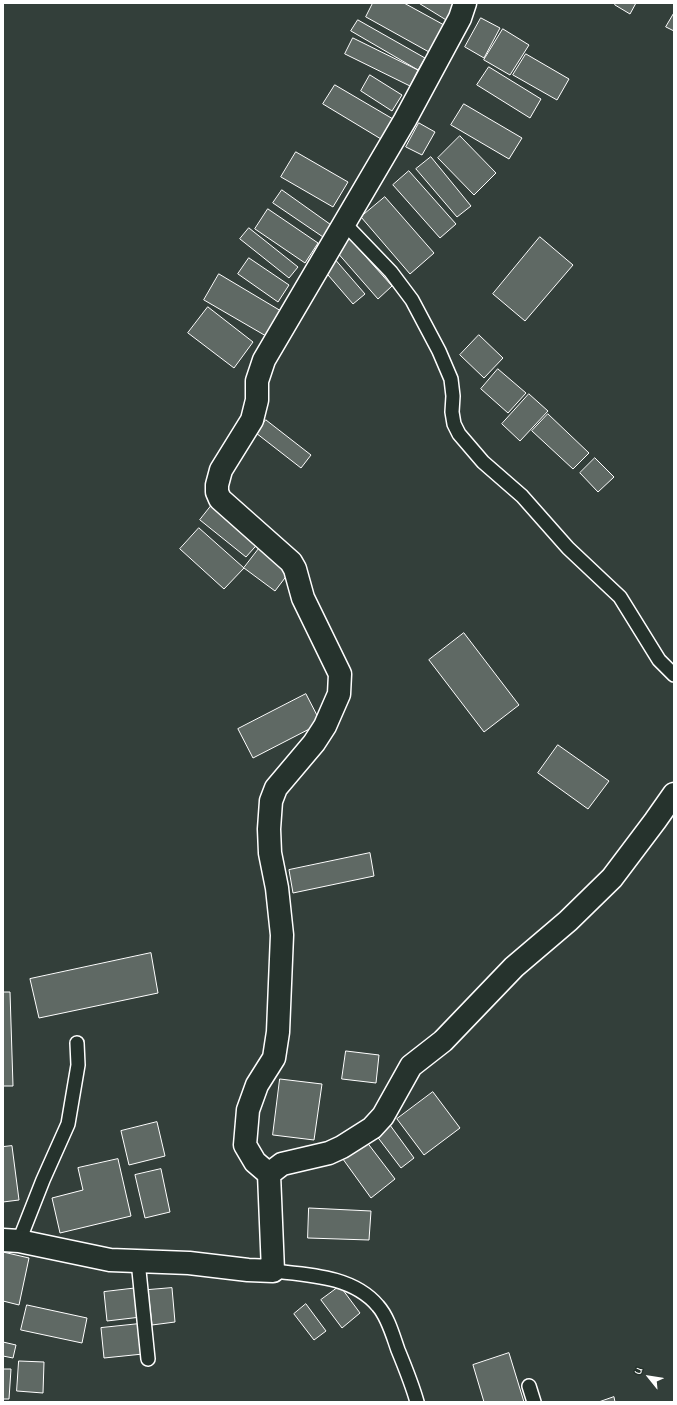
<!DOCTYPE html>
<html>
<head>
<meta charset="utf-8">
<style>
	body { margin:0 }
	#map { position:relative; width:677px; height:1405px; overflow:hidden; background:#333f3a; font-family:"Indie Flower",sans-serif }
	canvas { display:block }
	.frame { position:absolute; inset:0; border:4px solid #fff; pointer-events:none }
	.north { position:absolute; left:629px; top:1357px; width:40px; height:40px; -webkit-text-stroke:3px #26332d; paint-order:stroke; rotate:300deg; font-size:11px; font-weight:700; line-height:16px; text-align:center; color:#fff }
	.north::after { content:''; display:block; margin:auto; width:14px; height:18px; background:#fff; clip-path:polygon(50% 0,100% 100%,50% 72%,0 100%) }
</style>
</head>
<body>
<div id="map">
<canvas width="677" height="1405"></canvas>
<div class="frame"></div>
<div class="north">U</div>
</div>
<script>
const context = document.querySelector('canvas').getContext('2d');
context.lineJoin = 'round';
function paint(path, color) { context.fillStyle = color; context.fill(path, 'evenodd'); }
function stroke(path, color, width, dash) { context.strokeStyle = color; context.lineWidth = width; context.lineCap = dash ? 'butt' : 'round'; context.setLineDash(dash || []); context.stroke(path); }
const building = new Path2D(`
	M 373,3 L 404,3 L 444,25 L 429,52 L 366,17 Z
	M 419,3 L 458,3 L 447,20 Z
	M 616,3 L 636,3 L 630,14 L 615,5 Z
	M 674,13 L 674,31 L 666,27 Z
	M 481,18 L 500,28 L 484,58 L 465,47 Z
	M 358,20 L 425,58 L 418,70 L 351,31 Z
	M 503,29 L 529,45 L 510,75 L 484,60 Z
	M 353,38 L 418,70 L 410,86 L 345,54 Z
	M 526,54 L 569,79 L 557,100 L 513,75 Z
	M 489,67 L 541,99 L 530,118 L 477,85 Z
	M 370,75 L 402,95 L 392,111 L 361,91 Z
	M 335,85 L 393,119 L 381,139 L 323,104 Z
	M 464,104 L 522,138 L 509,159 L 451,125 Z
	M 419,123 L 435,132 L 422,155 L 406,147 Z
	M 460,136 L 496,173 L 474,195 L 438,158 Z
	M 296,152 L 348,182 L 333,207 L 281,177 Z
	M 431,157 L 471,206 L 457,217 L 416,169 Z
	M 409,171 L 456,224 L 440,238 L 393,185 Z
	M 282,190 L 334,227 L 326,239 L 273,203 Z
	M 385,197 L 434,253 L 410,274 L 361,217 Z
	M 268,209 L 318,243 L 305,263 L 255,229 Z
	M 249,228 L 298,267 L 289,278 L 240,239 Z
	M 540,237 L 573,265 L 525,321 L 493,294 Z
	M 350,239 L 392,286 L 378,299 L 336,251 Z
	M 333,257 L 365,294 L 353,304 L 322,268 Z
	M 249,258 L 289,285 L 278,302 L 238,274 Z
	M 219,274 L 281,311 L 266,336 L 204,300 Z
	M 208,307 L 253,342 L 234,368 L 188,333 Z
	M 479,335 L 503,358 L 484,378 L 460,355 Z
	M 498,369 L 526,393 L 508,413 L 481,389 Z
	M 529,394 L 548,411 L 520,441 L 502,424 Z
	M 548,414 L 589,453 L 573,469 L 532,431 Z
	M 266,420 L 311,455 L 301,468 L 256,433 Z
	M 595,458 L 614,477 L 598,492 L 580,473 Z
	M 215,501 L 262,539 L 246,557 L 200,520 Z
	M 199,528 L 244,568 L 224,589 L 180,549 Z
	M 261,546 L 291,570 L 275,591 L 244,568 Z
	M 464,633 L 519,705 L 484,732 L 429,660 Z
	M 306,694 L 321,723 L 253,758 L 238,729 Z
	M 558,745 L 609,781 L 588,809 L 538,773 Z
	M 370,853 L 374,876 L 293,893 L 289,870 Z
	M 151,953 L 158,993 L 39,1018 L 30,979 Z
	M 3,992 L 10,992 L 13,1086 L 3,1086 Z
	M 346,1051 L 379,1055 L 376,1083 L 342,1079 Z
	M 280,1079 L 322,1084 L 314,1140 L 273,1135 Z
	M 433,1092 L 460,1128 L 424,1155 L 397,1119 Z
	M 387,1121 L 414,1158 L 401,1168 L 373,1131 Z
	M 157,1122 L 165,1156 L 129,1165 L 121,1131 Z
	M 363,1137 L 395,1179 L 371,1198 L 340,1155 Z
	M 12,1146 L 19,1200 L 3,1202 L 3,1147 Z
	M 118,1159 L 131,1216 L 60,1233 L 52,1198 L 83,1190 L 78,1168 Z
	M 161,1169 L 170,1212 L 145,1218 L 135,1175 Z
	M 309,1208 L 371,1211 L 369,1240 L 308,1238 Z
	M 3,1252 L 29,1258 L 19,1305 L 3,1301 Z
	M 340,1286 L 360,1313 L 342,1328 L 321,1300 Z
	M 138,1288 L 141,1317 L 107,1321 L 104,1292 Z
	M 172,1288 L 175,1322 L 152,1325 L 148,1290 Z
	M 306,1304 L 326,1331 L 314,1340 L 294,1314 Z
	M 27,1305 L 87,1318 L 82,1343 L 21,1330 Z
	M 139,1324 L 143,1354 L 104,1358 L 101,1328 Z
	M 3,1342 L 16,1345 L 13,1358 L 3,1356 Z
	M 509,1353 L 524,1402 L 484,1402 L 473,1365 Z
	M 19,1361 L 44,1362 L 43,1393 L 17,1391 Z
	M 3,1369 L 11,1369 L 9,1399 L 3,1399 Z
	M 614,1397 L 615,1402 L 599,1402 Z`);
paint(building, '#5f6964');
stroke(building, '#fff', 1);
const service = new Path2D(`
	M 345,224 L 391,272 L 412,300 L 439,351 L 451,379 L 453,396 L 452,412 L 454,424 L 459,434 L 483,462 L 522,496 L 568,548 L 620,597 L 659,660 L 674,675
	M 19,1241 L 43,1180 L 68,1124 L 78,1065 L 77,1043
	M 138,1261 L 148,1359
	M 273,1271 C 309,1275 353,1276 378,1306 C 388,1317 393,1336 398,1350 C 405,1367 412,1384 417,1402
	M 529,1386 L 534,1402`);
const minor = new Path2D(`
	M 269,1174 L 255,1162 L 245,1145 L 248,1110 L 257,1085 L 274,1058 L 278,1032 L 282,935 L 277,888 L 270,853 L 269,829 L 271,801 L 276,788 L 314,743 L 325,726 L 339,694 L 340,674 L 303,598 L 295,569 L 291,562 L 220,499 L 217,492 L 217,485 L 221,470 L 252,420 L 257,400 L 257,381 L 264,360 L 405,120 L 460,18 L 465,3
	M 3,1240 L 19,1241 L 110,1260 L 189,1263 L 248,1270 L 273,1271 L 269,1174 L 282,1164 L 329,1153 L 342,1147 L 372,1128 L 383,1116 L 411,1066 L 443,1041 L 514,967 L 568,921 L 612,878 L 655,821 L 674,794`);
stroke(service, '#fff', 16);
stroke(minor, '#fff', 25);
stroke(service, '#26332d', 13);
stroke(minor, '#26332d', 22);
</script>
</body>
</html>
